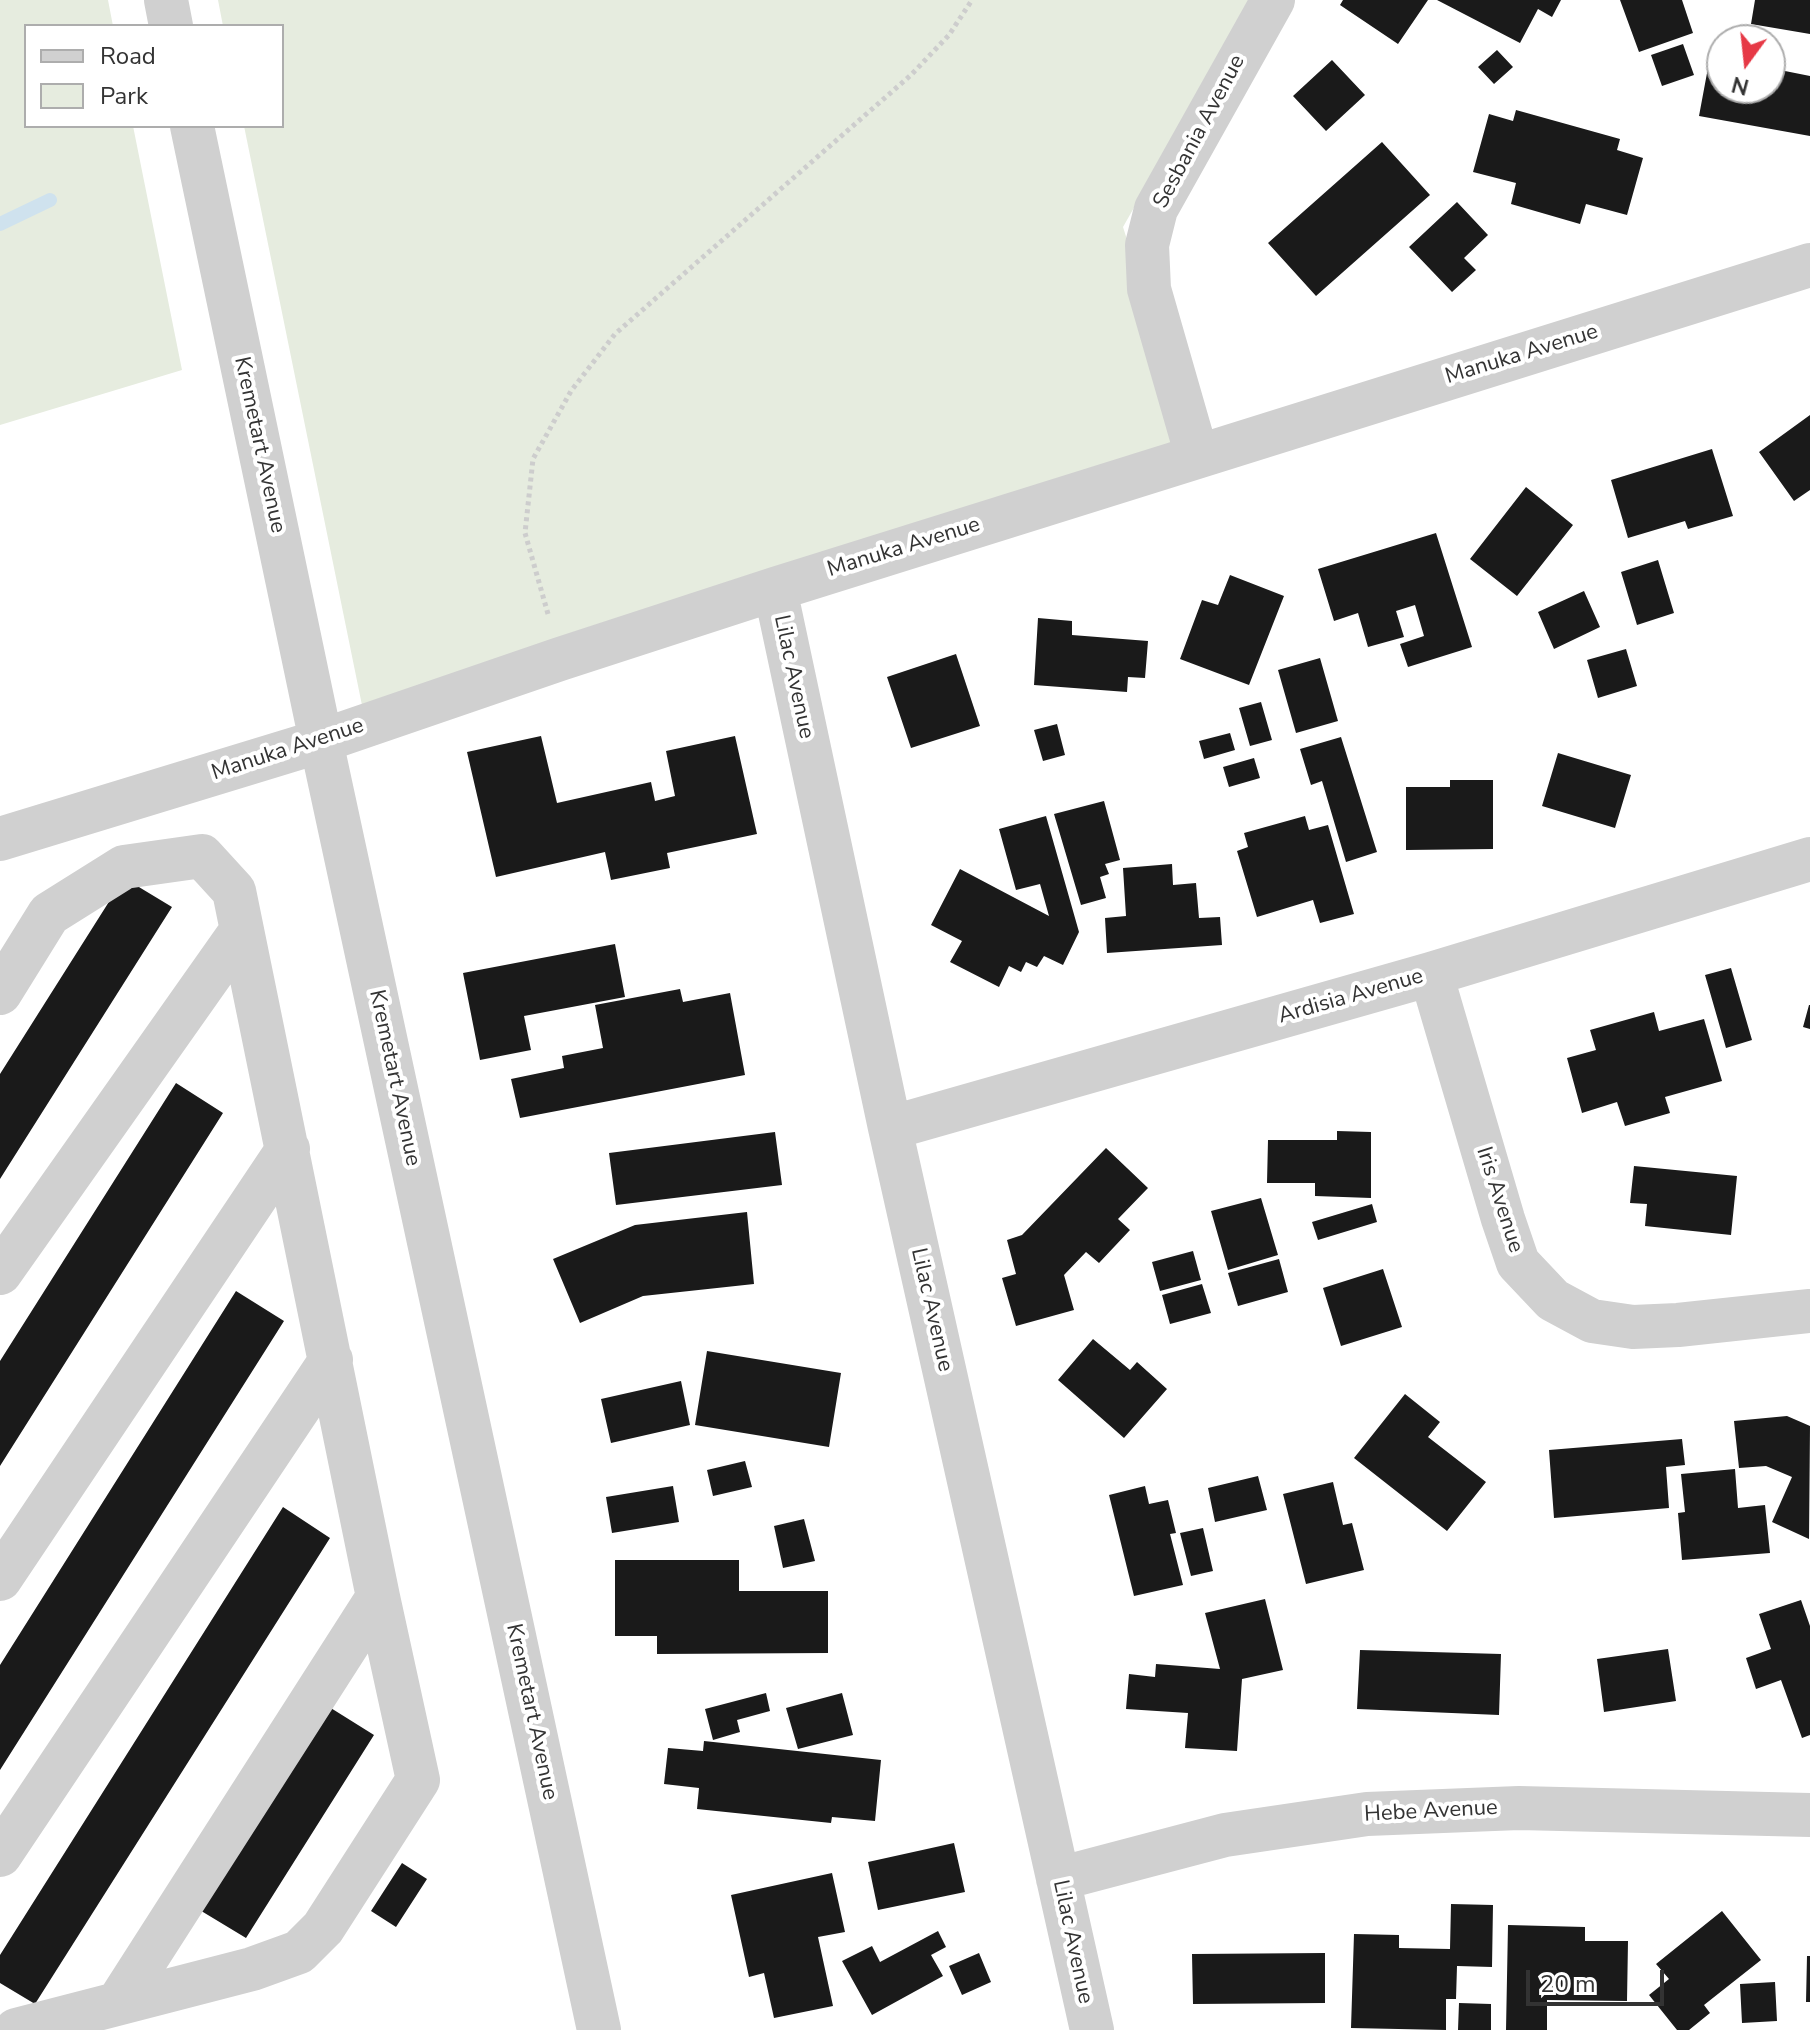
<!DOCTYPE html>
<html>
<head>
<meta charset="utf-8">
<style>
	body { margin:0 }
	#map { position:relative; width:1810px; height:2030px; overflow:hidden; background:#fff; font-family:"Nunito Sans",sans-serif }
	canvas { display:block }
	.legend { position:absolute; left:24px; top:24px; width:260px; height:104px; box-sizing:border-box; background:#fff; border:2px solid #adadad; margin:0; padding:10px 14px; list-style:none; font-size:24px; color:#333 }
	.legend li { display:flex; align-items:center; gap:16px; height:40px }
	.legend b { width:40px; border:2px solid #adadad }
	.north { position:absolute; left:1706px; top:24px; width:80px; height:80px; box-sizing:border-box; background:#fff; border:2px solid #adadad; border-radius:50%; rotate:195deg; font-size:22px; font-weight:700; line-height:32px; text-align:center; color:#333 }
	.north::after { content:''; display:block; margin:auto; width:28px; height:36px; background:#e63946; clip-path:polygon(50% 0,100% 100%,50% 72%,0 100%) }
	.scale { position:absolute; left:1526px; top:1970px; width:138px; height:36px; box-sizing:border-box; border:4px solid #333; border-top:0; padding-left:10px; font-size:24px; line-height:28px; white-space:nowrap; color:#333; -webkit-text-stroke:6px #fff; paint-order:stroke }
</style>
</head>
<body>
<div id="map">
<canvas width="1810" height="2030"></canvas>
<ul class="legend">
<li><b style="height:10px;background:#d0d0d0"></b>Road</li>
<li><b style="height:22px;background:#e6ecdf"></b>Park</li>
</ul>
<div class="north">N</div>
<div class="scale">20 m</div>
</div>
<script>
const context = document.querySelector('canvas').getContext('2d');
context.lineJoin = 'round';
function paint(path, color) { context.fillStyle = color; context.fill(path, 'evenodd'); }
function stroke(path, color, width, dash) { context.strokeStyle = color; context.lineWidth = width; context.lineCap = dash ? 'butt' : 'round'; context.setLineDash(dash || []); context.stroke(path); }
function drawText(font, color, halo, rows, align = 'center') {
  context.font = font + ' "Nunito Sans",sans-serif'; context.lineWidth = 8; context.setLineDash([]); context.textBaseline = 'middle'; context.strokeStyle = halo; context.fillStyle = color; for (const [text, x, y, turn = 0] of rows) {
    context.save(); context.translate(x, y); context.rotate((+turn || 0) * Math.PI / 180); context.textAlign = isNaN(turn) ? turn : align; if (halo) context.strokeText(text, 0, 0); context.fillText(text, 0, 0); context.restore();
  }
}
paint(new Path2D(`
	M 0,0 L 108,0 L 113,26 L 26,26 L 26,126 L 133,126 L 182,370 L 0,425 Z
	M 218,0 L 1252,0 L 1123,227 L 1196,457 L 365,720 L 244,126 L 282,126 L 282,26 L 223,26 Z`), '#e6ecdf');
stroke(new Path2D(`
	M 0,224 L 50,200`), '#cfe2ee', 14);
paint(new Path2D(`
	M 1343,0 L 1428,0 L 1398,44 L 1340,5 Z
	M 1437,0 L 1561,0 L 1552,17 L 1538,9 L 1520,43 Z
	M 1620,0 L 1682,0 L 1693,33 L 1639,52 Z
	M 1755,0 L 1810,0 L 1810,34 L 1751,24 Z
	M 1683,44 L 1694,75 L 1662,86 L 1651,55 Z
	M 1497,50 L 1513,67 L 1494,84 L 1478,67 Z
	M 1710,57 L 1722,59 L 1722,88 L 1770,88 L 1770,68 L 1810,76 L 1810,136 L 1699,116 Z
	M 1332,60 L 1365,95 L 1326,131 L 1293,96 Z
	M 1516,110 L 1620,139 L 1617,150 L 1643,158 L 1627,215 L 1586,204 L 1580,224 L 1511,204 L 1516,183 L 1473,172 L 1489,114 L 1513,121 Z
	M 1382,142 L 1430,195 L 1316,296 L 1268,243 Z
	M 1457,202 L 1488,235 L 1464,258 L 1476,270 L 1452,292 L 1409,247 Z
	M 1810,415 L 1810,490 L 1794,501 L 1759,452 Z
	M 1712,449 L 1733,516 L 1688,529 L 1685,521 L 1628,538 L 1611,480 Z
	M 1526,487 L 1573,525 L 1517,596 L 1470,559 Z
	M 1436,533 L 1472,647 L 1408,667 L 1400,644 L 1424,636 L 1415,605 L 1396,611 L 1404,637 L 1368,647 L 1358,613 L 1334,621 L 1318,569 Z
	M 1658,560 L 1674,613 L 1637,625 L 1621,572 Z
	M 1230,575 L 1284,596 L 1249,685 L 1180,659 L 1202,600 L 1218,605 Z
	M 1584,591 L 1600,627 L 1554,649 L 1538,612 Z
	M 1038,618 L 1072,621 L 1072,635 L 1148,641 L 1145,678 L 1128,677 L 1127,692 L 1034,685 Z
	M 1626,649 L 1637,686 L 1598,698 L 1587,660 Z
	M 956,654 L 980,726 L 911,748 L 887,677 Z
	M 1320,658 L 1338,721 L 1296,733 L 1278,670 Z
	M 1261,702 L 1272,740 L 1250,746 L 1239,708 Z
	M 1057,724 L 1065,755 L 1043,761 L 1034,730 Z
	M 1230,733 L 1235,750 L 1204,759 L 1199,741 Z
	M 541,736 L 557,803 L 651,782 L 655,801 L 675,796 L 666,751 L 735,736 L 757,834 L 667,853 L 670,868 L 611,880 L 605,852 L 496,877 L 467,752 Z
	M 1341,737 L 1377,852 L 1346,862 L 1322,781 L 1311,785 L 1300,749 Z
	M 1558,753 L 1631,775 L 1615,828 L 1542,806 Z
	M 1254,758 L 1260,778 L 1229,787 L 1223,767 Z
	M 1450,780 L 1493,780 L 1493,849 L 1406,850 L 1406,787 L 1450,787 Z
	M 1104,801 L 1120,860 L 1105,864 L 1109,874 L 1100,877 L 1106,898 L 1081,905 L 1054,814 Z
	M 1046,816 L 1079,932 L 1063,965 L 1044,956 L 1037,967 L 1026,962 L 1021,972 L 1009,966 L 999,987 L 950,962 L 962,941 L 931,925 L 960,869 L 1049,916 L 1040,884 L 1016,890 L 999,829 Z
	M 1305,816 L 1309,830 L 1328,825 L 1354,914 L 1320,923 L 1313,900 L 1257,917 L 1237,851 L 1248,847 L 1244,833 Z
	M 1172,864 L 1173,885 L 1196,883 L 1199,918 L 1220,917 L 1222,945 L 1107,953 L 1105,918 L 1126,916 L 1123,868 Z
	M 124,878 L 172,907 L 0,1179 L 0,1074 Z
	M 615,944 L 625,997 L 524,1016 L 531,1050 L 480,1060 L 463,973 Z
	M 1731,968 L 1752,1040 L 1726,1048 L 1705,975 Z
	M 680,989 L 683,1002 L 730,993 L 745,1075 L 520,1118 L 511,1079 L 564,1068 L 562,1056 L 603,1048 L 595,1005 Z
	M 1809,1005 L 1810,1005 L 1810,1029 L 1803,1027 Z
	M 1654,1012 L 1659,1031 L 1704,1019 L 1722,1081 L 1665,1097 L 1670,1113 L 1625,1126 L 1617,1102 L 1582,1113 L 1567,1058 L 1596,1050 L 1590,1030 Z
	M 176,1083 L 223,1113 L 0,1466 L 0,1361 Z
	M 1337,1131 L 1371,1132 L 1371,1198 L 1315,1196 L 1315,1183 L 1267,1183 L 1268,1140 L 1337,1140 Z
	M 775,1132 L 782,1185 L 616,1205 L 609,1153 Z
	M 1106,1148 L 1148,1188 L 1118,1219 L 1130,1230 L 1099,1263 L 1086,1252 L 1064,1275 L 1074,1310 L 1016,1326 L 1002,1278 L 1016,1274 L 1007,1240 L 1022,1235 Z
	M 1634,1166 L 1737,1176 L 1731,1235 L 1645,1226 L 1647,1204 L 1630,1203 Z
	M 1261,1198 L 1278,1255 L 1228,1270 L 1211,1211 Z
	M 1372,1204 L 1377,1222 L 1318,1240 L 1312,1222 Z
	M 747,1212 L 754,1284 L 643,1296 L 580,1323 L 553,1259 L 635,1225 Z
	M 1193,1251 L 1201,1280 L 1160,1291 L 1152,1262 Z
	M 1279,1259 L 1288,1292 L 1238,1306 L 1228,1273 Z
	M 1383,1269 L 1402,1327 L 1341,1346 L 1323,1288 Z
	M 1202,1284 L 1211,1313 L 1170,1324 L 1162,1295 Z
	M 236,1291 L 284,1321 L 0,1770 L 0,1665 Z
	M 1093,1339 L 1130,1370 L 1137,1362 L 1167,1389 L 1124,1438 L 1058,1380 Z
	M 707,1351 L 841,1373 L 829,1447 L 695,1425 Z
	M 681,1381 L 690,1425 L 611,1443 L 601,1399 Z
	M 1405,1394 L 1440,1422 L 1428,1437 L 1486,1482 L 1447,1531 L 1354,1458 Z
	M 1787,1416 L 1810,1426 L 1809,1539 L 1772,1522 L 1792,1477 L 1766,1466 L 1739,1468 L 1734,1421 Z
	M 1682,1439 L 1685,1465 L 1666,1467 L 1669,1508 L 1554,1518 L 1549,1450 Z
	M 745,1461 L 752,1487 L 713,1496 L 707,1470 Z
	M 1735,1469 L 1738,1508 L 1765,1505 L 1770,1553 L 1682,1560 L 1678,1513 L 1685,1512 L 1681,1474 Z
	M 1258,1476 L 1267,1510 L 1215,1522 L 1208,1488 Z
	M 1333,1482 L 1343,1525 L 1352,1523 L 1364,1570 L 1306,1584 L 1283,1494 Z
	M 673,1486 L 679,1522 L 612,1533 L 606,1497 Z
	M 1145,1486 L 1149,1504 L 1168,1500 L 1176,1533 L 1170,1534 L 1183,1585 L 1134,1596 L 1109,1495 Z
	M 283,1507 L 330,1538 L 35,2004 L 0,1983 L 0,1955 Z
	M 804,1519 L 815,1561 L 783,1568 L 774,1526 Z
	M 1203,1528 L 1213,1571 L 1191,1576 L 1180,1533 Z
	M 615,1560 L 739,1560 L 739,1591 L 828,1591 L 828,1653 L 657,1654 L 657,1636 L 615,1636 Z
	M 1265,1599 L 1283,1670 L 1242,1679 L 1237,1751 L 1185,1748 L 1188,1713 L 1126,1709 L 1129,1674 L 1155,1677 L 1156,1664 L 1220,1669 L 1205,1613 Z
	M 1801,1600 L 1810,1626 L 1810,1735 L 1802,1738 L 1781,1680 L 1756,1689 L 1746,1658 L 1771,1649 L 1759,1614 Z
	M 1668,1649 L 1676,1701 L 1604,1712 L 1597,1659 Z
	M 1360,1650 L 1501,1654 L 1499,1715 L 1357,1709 Z
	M 766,1693 L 770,1711 L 737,1720 L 740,1732 L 713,1740 L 705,1709 Z
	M 842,1693 L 853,1735 L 798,1749 L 786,1708 Z
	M 326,1705 L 374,1735 L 246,1938 L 198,1909 Z
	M 704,1741 L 881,1760 L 875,1821 L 832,1817 L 831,1823 L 697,1809 L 699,1788 L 664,1784 L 668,1748 L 703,1751 Z
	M 954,1843 L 965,1892 L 878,1910 L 868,1862 Z
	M 402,1863 L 427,1879 L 396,1927 L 371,1911 Z
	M 832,1873 L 845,1932 L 818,1937 L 833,2006 L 774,2018 L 764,1973 L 749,1977 L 731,1895 Z
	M 1451,1904 L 1493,1905 L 1492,1967 L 1457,1966 L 1456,1999 L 1446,1999 L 1446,2030 L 1351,2028 L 1354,1934 L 1399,1935 L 1399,1948 L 1450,1949 Z
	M 1722,1911 L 1761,1960 L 1704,2005 L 1710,2013 L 1689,2030 L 1677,2030 L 1649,1995 L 1669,1979 L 1656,1964 Z
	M 1508,1925 L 1585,1927 L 1585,1941 L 1628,1941 L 1627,2001 L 1547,2000 L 1547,2030 L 1506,2030 Z
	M 938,1931 L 946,1947 L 931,1955 L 943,1976 L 872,2015 L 842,1961 L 872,1946 L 880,1962 Z
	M 979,1953 L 991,1982 L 962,1995 L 949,1966 Z
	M 1325,1953 L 1325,2003 L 1193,2004 L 1192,1954 Z
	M 1807,1956 L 1810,1956 L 1810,2002 L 1806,2002 Z
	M 1775,1982 L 1777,2021 L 1742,2023 L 1740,1984 Z
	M 1459,2003 L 1491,2004 L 1491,2030 L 1458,2030 Z`), '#1a1a1a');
stroke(new Path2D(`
	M 548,614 L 525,533 L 533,459 L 571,391 L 615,334 L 911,75 L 949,35 L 972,0`), '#cdcdcd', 5, [4, 4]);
stroke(new Path2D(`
	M 166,0 L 171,26
	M 192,126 L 321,741 L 599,2030
	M 1197,456 L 1149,289 L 1147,245 L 1156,209 L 1273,0
	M 775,589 L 890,1128 L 1092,2030
	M 0,839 L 321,741 L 560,659 L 775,589 L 1810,265
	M 1431,974 L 1503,1219 L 1518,1263 L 1553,1300 L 1592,1321 L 1633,1327 L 1678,1325 L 1810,1311
	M 0,993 L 49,914 L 124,867 L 202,856 L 234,891 L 378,1597 L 418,1780 L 323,1928 L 299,1952 L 252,1969 L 16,2030
	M 890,1128 L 1431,974 L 1810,859
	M 0,1273 L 242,930
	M 0,1579 L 288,1149
	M 0,1855 L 331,1360
	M 1058,1879 L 1225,1835 L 1367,1814 L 1519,1808 L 1810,1815
	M 118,2003 L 378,1597`), '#d0d0d0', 44);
drawText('22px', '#333', '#fff', [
	["Sesbania Avenue",1200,132,-62],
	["Manuka Avenue",1522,355,-17],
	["Kremetart Avenue",259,445,78],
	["Manuka Avenue",904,548,-17],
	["Lilac Avenue",793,677,78],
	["Manuka Avenue",288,750,-18],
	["Ardisia Avenue",1351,997,-16],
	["Kremetart Avenue",394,1078,78],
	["Iris Avenue",1499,1200,72],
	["Lilac Avenue",931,1310,77],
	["Kremetart Avenue",531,1712,78],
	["Hebe Avenue",1431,1812,-3],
	["Lilac Avenue",1072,1942,78]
]);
</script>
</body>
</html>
